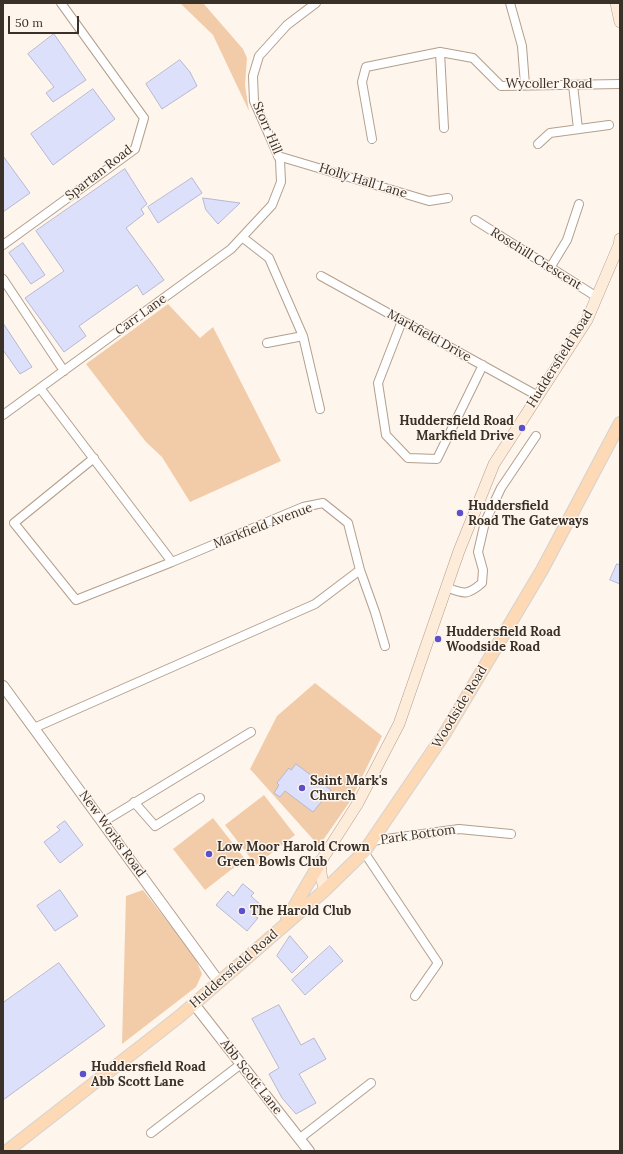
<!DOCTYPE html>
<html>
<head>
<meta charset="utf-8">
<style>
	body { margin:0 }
	#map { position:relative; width:623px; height:1154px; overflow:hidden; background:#fef5ed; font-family:Lora,serif }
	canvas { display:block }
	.frame { position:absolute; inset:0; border:4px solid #3a3129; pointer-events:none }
	.scale { position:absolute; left:8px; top:16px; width:71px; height:18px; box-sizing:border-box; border:2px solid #3a3129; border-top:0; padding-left:5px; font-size:12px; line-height:14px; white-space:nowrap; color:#3a3129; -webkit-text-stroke:3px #fef5ed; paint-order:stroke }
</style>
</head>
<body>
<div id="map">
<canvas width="623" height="1154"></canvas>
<div class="frame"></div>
<div class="scale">50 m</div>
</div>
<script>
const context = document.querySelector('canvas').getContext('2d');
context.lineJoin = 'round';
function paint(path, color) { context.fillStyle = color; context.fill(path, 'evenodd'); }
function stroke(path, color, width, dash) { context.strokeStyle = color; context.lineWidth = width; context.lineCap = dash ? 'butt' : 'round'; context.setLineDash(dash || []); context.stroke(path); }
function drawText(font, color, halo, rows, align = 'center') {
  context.font = font + ' Lora,serif'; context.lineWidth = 3; context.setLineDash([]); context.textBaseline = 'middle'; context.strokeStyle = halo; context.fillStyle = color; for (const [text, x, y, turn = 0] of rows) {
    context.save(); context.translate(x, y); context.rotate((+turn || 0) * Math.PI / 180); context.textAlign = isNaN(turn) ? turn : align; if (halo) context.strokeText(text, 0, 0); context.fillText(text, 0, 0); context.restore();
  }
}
paint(new Path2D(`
	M 180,3 L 203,3 L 243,49 L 247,58 L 245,85 L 249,111 L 213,35 Z
	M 168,304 L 200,338 L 213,327 L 281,461 L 190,502 L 162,457 L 146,442 L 86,364 Z
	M 315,683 L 382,736 L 351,800 L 319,846 L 250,769 L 277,716 Z
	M 264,795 L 295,835 L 256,865 L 225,825 Z
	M 213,818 L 245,859 L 205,890 L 173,849 Z
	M 143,890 L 195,957 L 202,974 L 196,987 L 122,1044 L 126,896 Z`), '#f2cca9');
const building = new Path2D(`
	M 54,34 L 86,80 L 53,102 L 46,93 L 54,87 L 28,54 Z
	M 180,60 L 190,72 L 197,86 L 162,109 L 146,84 Z
	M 93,89 L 115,119 L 53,165 L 31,134 Z
	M 3,156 L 30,193 L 3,212 Z
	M 125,169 L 147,204 L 141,209 L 144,214 L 126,228 L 164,280 L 143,295 L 137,285 L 79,326 L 86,336 L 64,352 L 25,298 L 64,271 L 36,231 Z
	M 192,178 L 202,193 L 158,223 L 148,207 Z
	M 203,198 L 240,203 L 218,224 L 206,210 Z
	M 23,243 L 45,275 L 31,284 L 9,253 Z
	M 3,323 L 32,367 L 20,374 L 3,350 Z
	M 617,564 L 620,565 L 620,584 L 610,580 Z
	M 296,764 L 331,790 L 313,812 L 285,791 L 280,797 L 274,793 L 279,785 L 277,783 L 289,768 L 291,770 Z
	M 65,821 L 83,845 L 60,863 L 44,842 L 60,830 L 57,827 Z
	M 243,884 L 254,893 L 251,896 L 263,907 L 255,916 L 258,918 L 247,931 L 216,905 L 228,891 L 233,896 Z
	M 60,890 L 78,916 L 55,931 L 37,906 Z
	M 290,936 L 308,957 L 292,973 L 277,956 Z
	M 330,946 L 343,961 L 305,995 L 292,980 Z
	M 59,963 L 105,1026 L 3,1100 L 3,1003 Z
	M 279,1005 L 301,1045 L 314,1038 L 326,1059 L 299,1074 L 316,1103 L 296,1114 L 282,1098 L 269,1074 L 279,1068 L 252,1019 Z`);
paint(building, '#dde0fa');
stroke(building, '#b6b8d2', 1);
const minor = new Path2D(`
	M 510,3 L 522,46 L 525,85
	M 440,52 L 444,128
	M 573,85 L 578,129
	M 372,139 L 362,82 L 366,67 L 440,52 L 473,58 L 501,86 L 620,84
	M 538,144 L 550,133 L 609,125
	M 278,156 L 429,201 L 448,198
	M 475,220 L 597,297
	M 242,237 L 269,258 L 303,336 L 320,409
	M 3,245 L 135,149 L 144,118 L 61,3
	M 550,268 L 567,240 L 579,204
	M 321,276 L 538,396
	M 3,279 L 64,371
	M 402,321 L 378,383 L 386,435 L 408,458 L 437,459 L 483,365
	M 267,343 L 303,336
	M 3,415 L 231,249 L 272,205 L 281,182 L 280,160 L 254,101 L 253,76 L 259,56 L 287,25 L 316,3
	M 94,458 L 14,523 L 76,600 L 172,562
	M 360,570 L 375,612 L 385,646
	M 446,587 C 464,594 467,596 482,583 L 483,570 L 478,552 L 485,522 L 501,488 L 536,436
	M 34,728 L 315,604 L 360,570 L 348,523 L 323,503 L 303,507 L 172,562 L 40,388
	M 134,802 L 155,826 L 200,798
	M 103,822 L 251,732
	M 372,841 L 459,829 L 511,834
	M 364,852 L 438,963 L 415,996
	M 151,1133 L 241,1064
	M 299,1139 L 371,1083`);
const tertiary = new Path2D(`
	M 3,686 L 219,982
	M 194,1004 L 309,1151`);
const secondary = new Path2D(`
	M 616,3 L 620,22
	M 324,891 L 321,873 L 321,861 L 358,803 L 399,724 L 459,551 L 494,464 L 587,320 L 619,245 L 620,239`);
const primary = new Path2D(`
	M 287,919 L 321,861
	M 7,1151 L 180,1016 L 324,891 L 364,852 L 445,733 L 542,570 L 620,423`);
stroke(minor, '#b49f8d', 10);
stroke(tertiary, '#b49f8d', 12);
stroke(secondary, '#b49f8d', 12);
stroke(primary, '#d4d2d0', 14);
stroke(minor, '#fff', 8);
stroke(tertiary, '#fff', 10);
stroke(secondary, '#feecda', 11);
stroke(primary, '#fdd9b5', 12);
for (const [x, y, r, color] of [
	[522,428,4,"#5b50c9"],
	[460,513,4,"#5b50c9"],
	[438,639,4,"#5b50c9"],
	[302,788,4,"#5b50c9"],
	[209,854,4,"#5b50c9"],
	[242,911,4,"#5b50c9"],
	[83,1074,4,"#5b50c9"]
]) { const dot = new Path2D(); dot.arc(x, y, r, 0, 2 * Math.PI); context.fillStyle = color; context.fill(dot); stroke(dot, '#fef5ed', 1.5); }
drawText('13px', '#3a3129', '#fef5ed', [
	["Wycoller Road",549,84],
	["Storr Hill",267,128,67],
	["Spartan Road",99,173,-38],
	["Holly Hall Lane",363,181,17],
	["Rosehill Crescent",536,259,32],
	["Carr Lane",141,315,-36],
	["Markfield Drive",429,336,29],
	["Huddersfield Road",560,359,-58],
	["Markfield Avenue",263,526,-21],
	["Woodside Road",460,707,-59],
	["New Works Road",112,834,54],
	["Park Bottom",418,835,-8],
	["Huddersfield Road",234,969,-41],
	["Abb Scott Lane",251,1077,52]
]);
drawText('bold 13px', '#3a3129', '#fef5ed', [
	["Huddersfield Road",514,421,"right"],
	["Markfield Drive",514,436,"right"],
	["Huddersfield",468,506],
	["Road The Gateways",468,521],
	["Huddersfield Road",446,632],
	["Woodside Road",446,647],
	["Saint Mark's",310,781],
	["Church",310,796],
	["Low Moor Harold Crown",217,847],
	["Green Bowls Club",217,862],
	["The Harold Club",250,911],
	["Huddersfield Road",91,1067],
	["Abb Scott Lane",91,1082]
], 'left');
</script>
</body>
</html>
